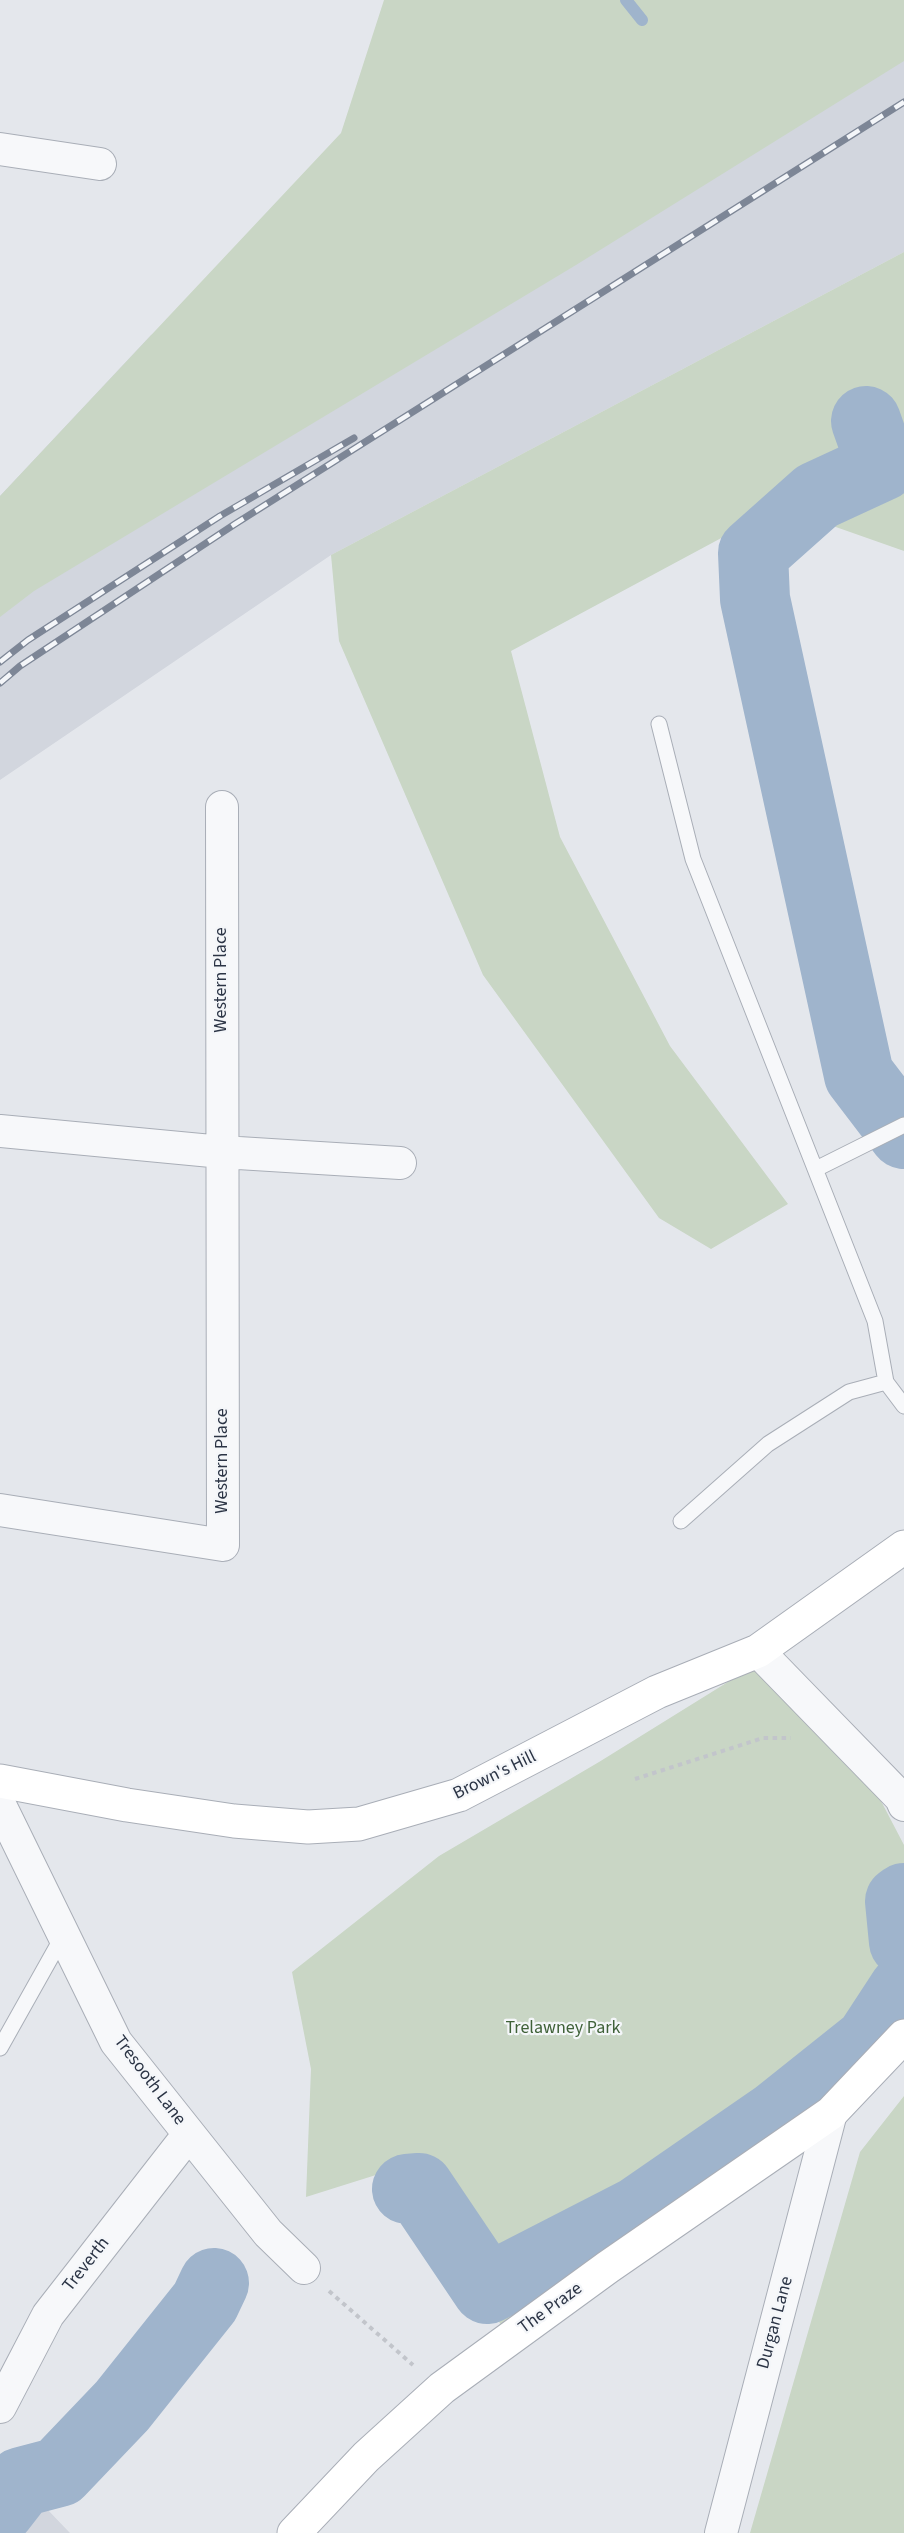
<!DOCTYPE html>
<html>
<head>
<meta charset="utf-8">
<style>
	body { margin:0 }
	canvas { display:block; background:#e4e7ec }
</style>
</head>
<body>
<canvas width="904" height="2533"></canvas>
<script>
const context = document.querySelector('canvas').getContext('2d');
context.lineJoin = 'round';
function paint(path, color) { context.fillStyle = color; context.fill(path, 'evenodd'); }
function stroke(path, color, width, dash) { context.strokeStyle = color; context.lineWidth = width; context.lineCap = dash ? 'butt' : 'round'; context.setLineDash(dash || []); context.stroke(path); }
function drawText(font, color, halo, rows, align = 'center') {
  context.font = font + ' "Source Sans 3",sans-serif'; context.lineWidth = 4.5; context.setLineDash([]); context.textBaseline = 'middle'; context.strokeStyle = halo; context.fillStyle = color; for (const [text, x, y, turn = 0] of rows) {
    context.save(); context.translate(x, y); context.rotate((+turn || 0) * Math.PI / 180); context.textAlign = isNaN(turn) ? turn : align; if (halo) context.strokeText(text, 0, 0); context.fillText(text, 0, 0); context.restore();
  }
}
paint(new Path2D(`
	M 904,0 L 904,252 L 331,555 L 0,780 L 0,496 L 151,335 Z
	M 21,2482 L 70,2533 L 0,2533 L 0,2509 Z`), '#d2d6de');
paint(new Path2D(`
	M 384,0 L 904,0 L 904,61 L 576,265 L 34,591 L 0,617 L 0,496 L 341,133 Z
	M 904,252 L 904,551 L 779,507 L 511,651 L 560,837 L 670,1046 L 788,1204 L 711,1249 L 659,1218 L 483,975 L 339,641 L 331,555 Z
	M 752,1667 L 817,1722 L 881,1801 L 904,1845 L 904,2026 L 814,2112 L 506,2332 L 395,2169 L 306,2197 L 311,2069 L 292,1972 L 439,1856 L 599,1762 Z
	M 904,2096 L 904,2533 L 750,2533 L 860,2152 Z`), '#c9d6c5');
stroke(new Path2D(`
	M 626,0 L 642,20`), '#9fb4cc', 12);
stroke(new Path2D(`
	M 866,421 L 882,466 L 817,496 L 753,553 L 755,599 L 859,1075 L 904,1134
	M 904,1898 L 900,1901 L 904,1942
	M 407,2189 L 419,2188 L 487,2289 L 637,2212 L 776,2116 L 870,2041 L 904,1989
	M 0,2509 L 21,2482 L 59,2472 L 122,2406 L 205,2302 L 214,2283`), '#9fb4cc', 70);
const lane = new Path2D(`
	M 659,724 L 693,859 L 875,1321 L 886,1382 L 904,1406
	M 816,1169 L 904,1125
	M 681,1521 L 768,1444 L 849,1392 L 886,1382
	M 0,2048 L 64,1934`);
const street = new Path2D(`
	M 0,149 L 100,164
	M 0,1131 L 222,1152 L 400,1163
	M 0,1510 L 223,1545 L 222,807
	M 758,1651 L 901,1798 L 904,1805
	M 0,1805 L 116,2042 L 268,2233 L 304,2268
	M 0,2407 L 48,2315 L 189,2134
	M 721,2533 L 831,2113`);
const secondary = new Path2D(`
	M 0,1781 L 127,1805 L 234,1821 L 308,1827 L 359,1824 L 459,1795 L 657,1692 L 758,1651 L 904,1547
	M 294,2533 L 366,2457 L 442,2388 L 608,2267 L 831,2113 L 904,2036`);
stroke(lane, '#a9aeb7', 17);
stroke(street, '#a9aeb7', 34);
stroke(secondary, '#a9aeb7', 35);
stroke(new Path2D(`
	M 635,1779 L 763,1738 L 791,1738
	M 329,2291 L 413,2365`), '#c2c5cb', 4, [4.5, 4.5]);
stroke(lane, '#f7f8fa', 15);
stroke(street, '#f7f8fa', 32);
stroke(secondary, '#fff', 33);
const rail = new Path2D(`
	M 0,662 L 28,640 L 220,516 L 354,438
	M 0,683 L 20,666 L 235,524 L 904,102`);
stroke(rail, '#7d8696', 7);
stroke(rail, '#f4f6f9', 4.5, [14]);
drawText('18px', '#2b3445', '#f4f6f9', [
	["Western Place",222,980,-90],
	["Western Place",223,1461,-90],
	["Brown's Hill",495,1776,-26],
	["Tresooth Lane",149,2081,53],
	["Treverth",87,2265,-52],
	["The Praze",551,2309,-36],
	["Durgan Lane",776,2323,-75]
]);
drawText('18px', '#3f6138', '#f4f6f9', [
	["Trelawney Park",563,2029]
]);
</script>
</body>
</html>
